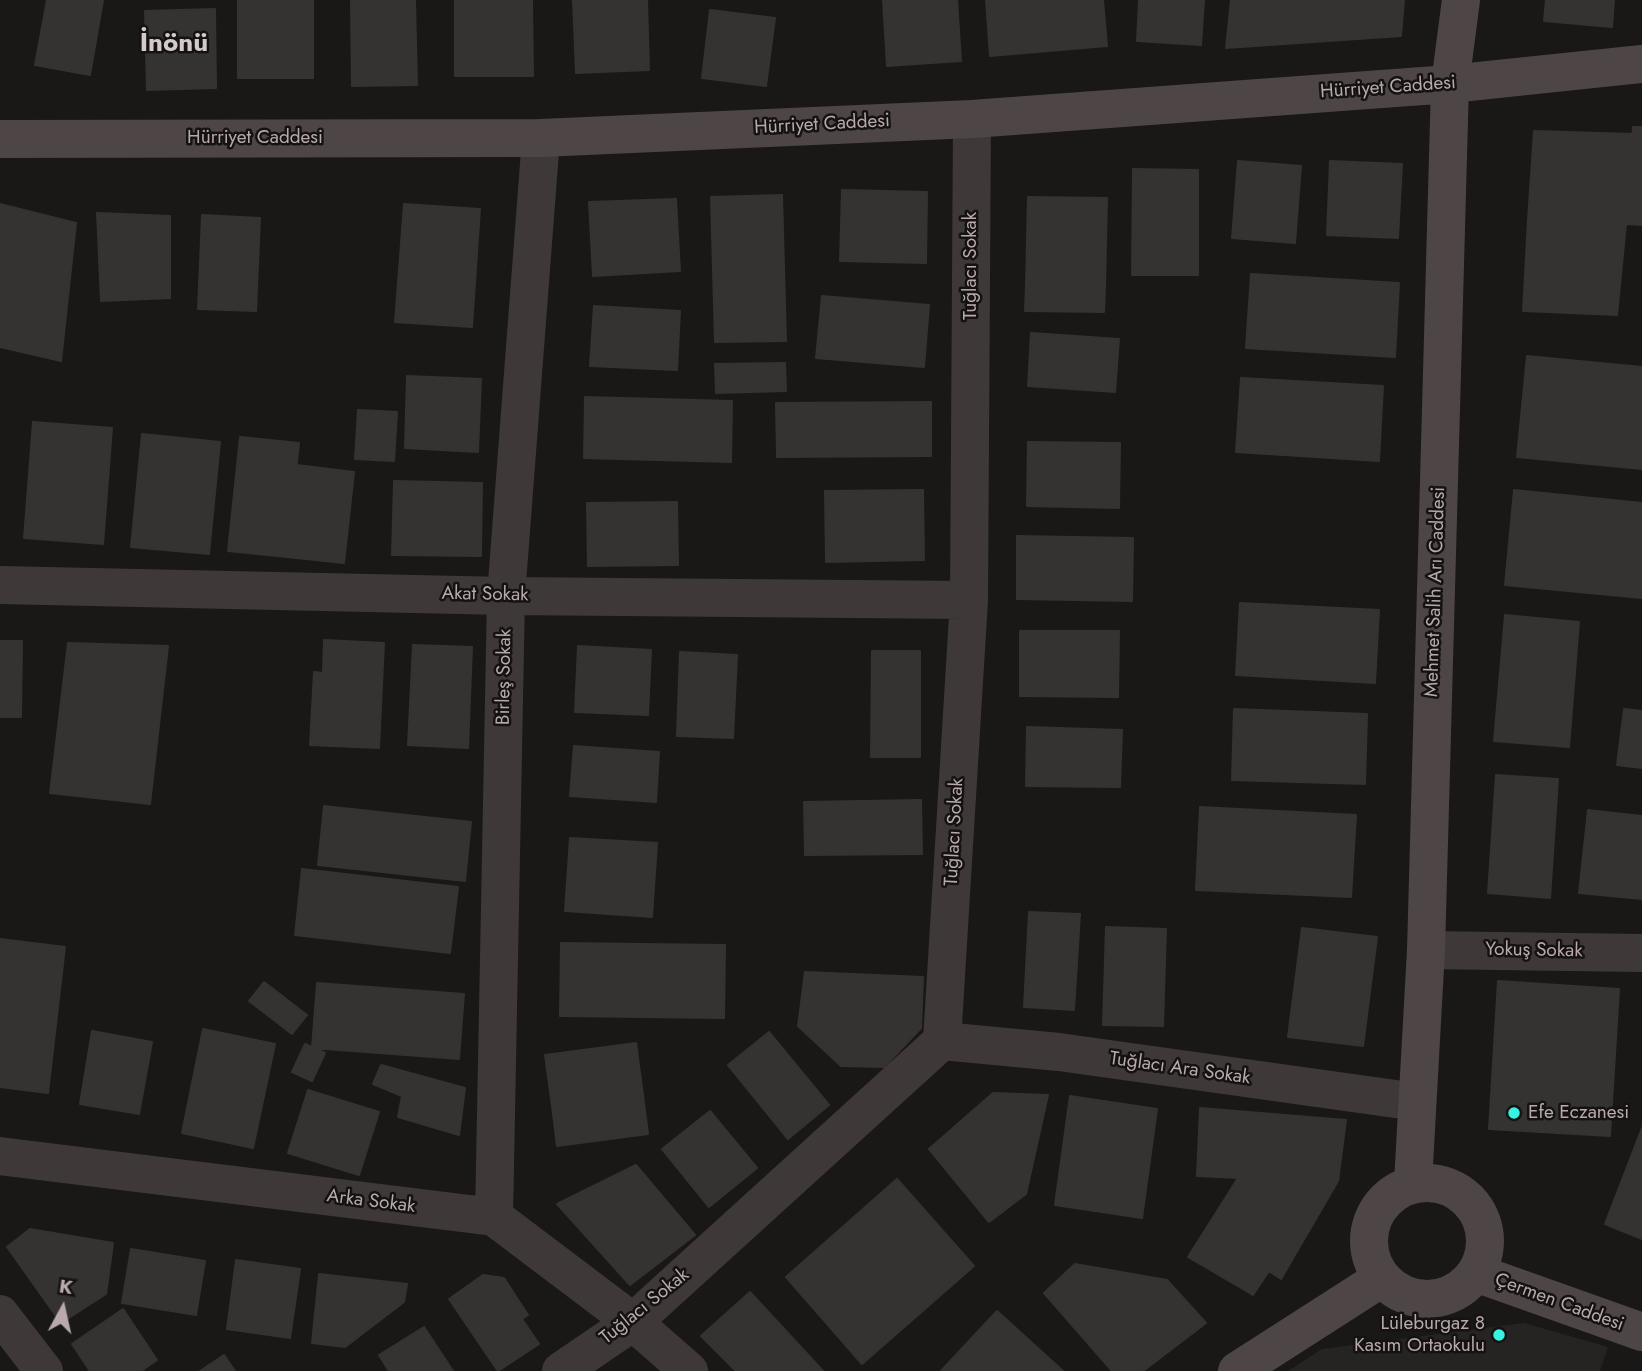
<!DOCTYPE html>
<html>
<head>
<meta charset="utf-8">
<style>
	body { margin:0 }
	#map { position:relative; width:1642px; height:1371px; overflow:hidden; background:#191817; font-family:Jost,sans-serif }
	canvas { display:block }
	.north { position:absolute; left:28px; top:1273px; width:70px; height:70px; -webkit-text-stroke:5px #141312; paint-order:stroke; rotate:8deg; font-size:19px; font-weight:700; line-height:28px; text-align:center; color:#b9a9aa }
	.north::after { content:''; display:block; margin:auto; width:24px; height:32px; background:#b9a9aa; clip-path:polygon(50% 0,100% 100%,50% 72%,0 100%) }
</style>
</head>
<body>
<div id="map">
<canvas width="1642" height="1371"></canvas>
<div class="north">K</div>
</div>
<script>
const context = document.querySelector('canvas').getContext('2d');
context.lineJoin = 'round';
function paint(path, color) { context.fillStyle = color; context.fill(path, 'evenodd'); }
function stroke(path, color, width, dash) { context.strokeStyle = color; context.lineWidth = width; context.lineCap = dash ? 'butt' : 'round'; context.setLineDash(dash || []); context.stroke(path); }
function drawText(font, color, halo, rows, align = 'center') {
  context.font = font + ' Jost,sans-serif'; context.lineWidth = 5; context.setLineDash([]); context.textBaseline = 'middle'; context.strokeStyle = halo; context.fillStyle = color; for (const [text, x, y, turn = 0] of rows) {
    context.save(); context.translate(x, y); context.rotate((+turn || 0) * Math.PI / 180); context.textAlign = isNaN(turn) ? turn : align; if (halo) context.strokeText(text, 0, 0); context.fillText(text, 0, 0); context.restore();
  }
}
paint(new Path2D(`
	M 1524,1323 L 1608,1347 L 1600,1371 L 1288,1371 L 1322,1349 Z`), '#262423');
const building = new Path2D(`
	M 47,0 L 103,0 L 90,75 L 35,65 Z
	M 238,0 L 313,0 L 313,78 L 238,78 Z
	M 351,0 L 415,0 L 417,85 L 352,86 Z
	M 455,0 L 532,0 L 533,76 L 455,76 Z
	M 573,0 L 647,0 L 649,70 L 576,73 Z
	M 883,0 L 957,0 L 961,61 L 887,66 Z
	M 986,0 L 1103,0 L 1107,46 L 990,56 Z
	M 1139,0 L 1204,0 L 1201,45 L 1137,41 Z
	M 1231,0 L 1404,0 L 1401,36 L 1226,48 Z
	M 1546,0 L 1614,0 L 1612,27 L 1544,21 Z
	M 215,9 L 216,88 L 147,90 L 145,11 Z
	M 710,10 L 775,18 L 766,86 L 702,78 Z
	M 1633,127 L 1642,127 L 1642,225 L 1626,224 Z
	M 1534,131 L 1632,134 L 1626,224 L 1528,220 Z
	M 1238,161 L 1301,166 L 1295,243 L 1232,238 Z
	M 1330,161 L 1402,164 L 1398,238 L 1327,235 Z
	M 1133,169 L 1198,170 L 1198,275 L 1132,275 Z
	M 842,190 L 927,192 L 926,263 L 840,261 Z
	M 782,195 L 786,341 L 715,342 L 711,197 Z
	M 1028,197 L 1107,198 L 1105,287 L 1026,285 Z
	M 676,199 L 680,271 L 593,276 L 589,202 Z
	M 0,204 L 76,223 L 61,361 L 0,347 Z
	M 404,204 L 480,209 L 472,327 L 395,322 Z
	M 97,213 L 170,216 L 170,298 L 101,301 Z
	M 202,215 L 260,218 L 256,311 L 198,309 Z
	M 1528,220 L 1626,224 L 1617,315 L 1523,311 Z
	M 1251,274 L 1399,283 L 1395,357 L 1246,348 Z
	M 1026,285 L 1105,287 L 1104,312 L 1025,311 Z
	M 822,296 L 929,305 L 924,367 L 816,358 Z
	M 594,306 L 680,311 L 677,370 L 590,366 Z
	M 1031,333 L 1119,339 L 1115,392 L 1028,386 Z
	M 1527,356 L 1642,367 L 1642,469 L 1517,457 Z
	M 785,363 L 786,391 L 716,393 L 715,364 Z
	M 407,376 L 481,379 L 478,452 L 405,448 Z
	M 1241,378 L 1383,386 L 1379,461 L 1236,452 Z
	M 585,397 L 732,401 L 731,462 L 584,458 Z
	M 931,402 L 931,456 L 777,457 L 776,403 Z
	M 358,410 L 397,412 L 394,461 L 355,459 Z
	M 33,422 L 112,428 L 103,544 L 24,538 Z
	M 142,434 L 220,442 L 209,554 L 131,547 Z
	M 240,437 L 299,443 L 287,557 L 228,551 Z
	M 1028,442 L 1120,443 L 1119,508 L 1027,506 Z
	M 297,465 L 354,472 L 344,563 L 287,557 Z
	M 394,481 L 482,483 L 481,556 L 392,555 Z
	M 923,490 L 924,560 L 826,562 L 825,491 Z
	M 1514,490 L 1642,503 L 1642,598 L 1505,585 Z
	M 677,502 L 678,565 L 588,566 L 587,503 Z
	M 1017,536 L 1133,538 L 1132,601 L 1017,599 Z
	M 1240,603 L 1379,610 L 1375,683 L 1236,675 Z
	M 1505,615 L 1579,622 L 1569,747 L 1494,741 Z
	M 1020,631 L 1119,631 L 1118,697 L 1020,696 Z
	M 324,640 L 384,643 L 379,748 L 310,745 L 314,672 L 323,673 Z
	M 0,641 L 22,641 L 21,717 L 0,717 Z
	M 68,643 L 168,646 L 150,804 L 50,793 Z
	M 413,645 L 472,647 L 468,748 L 408,745 Z
	M 578,646 L 651,650 L 648,715 L 575,712 Z
	M 872,651 L 920,651 L 920,757 L 871,757 Z
	M 680,652 L 737,655 L 733,738 L 677,736 Z
	M 1234,709 L 1367,714 L 1365,784 L 1232,780 Z
	M 1624,709 L 1642,711 L 1642,768 L 1617,765 Z
	M 1027,727 L 1122,730 L 1120,787 L 1026,786 Z
	M 574,746 L 659,752 L 656,802 L 570,796 Z
	M 1496,775 L 1558,779 L 1550,898 L 1488,893 Z
	M 921,800 L 922,854 L 805,855 L 804,802 Z
	M 324,806 L 471,822 L 465,881 L 318,865 Z
	M 1200,807 L 1356,815 L 1351,897 L 1196,890 Z
	M 1588,810 L 1642,816 L 1642,899 L 1579,893 Z
	M 570,838 L 657,843 L 652,917 L 565,911 Z
	M 302,869 L 458,887 L 450,953 L 295,935 Z
	M 1029,912 L 1080,914 L 1074,1010 L 1024,1007 Z
	M 1106,927 L 1166,929 L 1163,1026 L 1103,1025 Z
	M 1302,928 L 1377,937 L 1363,1046 L 1288,1037 Z
	M 0,939 L 65,947 L 48,1093 L 0,1087 Z
	M 561,943 L 725,945 L 724,1018 L 560,1016 Z
	M 805,972 L 923,977 L 921,1028 L 884,1067 L 841,1066 L 798,1026 Z
	M 1498,981 L 1619,989 L 1610,1136 L 1489,1129 Z
	M 264,982 L 307,1015 L 292,1034 L 249,1001 Z
	M 317,983 L 464,994 L 459,1059 L 312,1048 Z
	M 203,1029 L 275,1044 L 253,1148 L 182,1133 Z
	M 92,1031 L 152,1042 L 139,1114 L 80,1104 Z
	M 769,1032 L 829,1105 L 788,1139 L 728,1065 Z
	M 636,1043 L 643,1095 L 552,1106 L 545,1055 Z
	M 305,1044 L 325,1053 L 312,1081 L 292,1072 Z
	M 381,1065 L 465,1088 L 459,1135 L 398,1117 L 402,1096 L 373,1084 Z
	M 308,1090 L 379,1112 L 359,1175 L 288,1153 Z
	M 993,1093 L 1048,1095 L 1026,1194 L 989,1222 L 929,1149 Z
	M 643,1095 L 648,1134 L 557,1146 L 552,1106 Z
	M 1070,1096 L 1157,1109 L 1142,1218 L 1055,1205 Z
	M 1200,1108 L 1346,1120 L 1338,1181 L 1281,1279 L 1269,1271 L 1253,1295 L 1188,1257 L 1238,1178 L 1197,1176 Z
	M 710,1111 L 757,1168 L 709,1207 L 662,1149 Z
	M 1642,1128 L 1642,1239 L 1605,1224 Z
	M 636,1165 L 695,1235 L 630,1285 L 557,1204 Z
	M 897,1179 L 974,1266 L 862,1364 L 786,1277 Z
	M 30,1229 L 113,1243 L 106,1294 L 61,1323 L 7,1247 Z
	M 131,1249 L 205,1261 L 196,1315 L 122,1303 Z
	M 236,1260 L 300,1269 L 290,1338 L 227,1329 Z
	M 1075,1264 L 1167,1280 L 1206,1323 L 1143,1371 L 1112,1371 L 1044,1293 Z
	M 319,1274 L 407,1284 L 404,1302 L 345,1347 L 312,1343 Z
	M 483,1275 L 504,1278 L 528,1315 L 522,1319 L 539,1344 L 498,1371 L 449,1299 Z
	M 750,1292 L 823,1371 L 736,1371 L 701,1336 Z
	M 123,1309 L 157,1360 L 141,1371 L 90,1371 L 72,1344 Z
	M 997,1311 L 1063,1371 L 941,1371 Z
	M 424,1327 L 453,1371 L 389,1371 L 379,1355 Z
	M 224,1355 L 235,1371 L 200,1371 Z`);
paint(building, '#353332');
stroke(building, '#353231', 2);
stroke(new Path2D(`
	M 0,585 L 506,596 L 969,600
	M 1426,950 L 1642,953
	M 942,1041 L 1059,1052 L 1417,1102
	M 0,1156 L 494,1217 L 633,1322 L 689,1371
	M 494,1217 L 506,596 L 541,138
	M 0,1314 L 44,1371
	M 561,1371 L 633,1322 L 942,1041 L 969,600 L 972,119`), '#3e3938', 38);
stroke(new Path2D(`
	M 0,139 L 541,138 L 972,119 L 1450,84 L 1642,64
	M1369 1241a58 58 0 1 1 116 0a58 58 0 1 1-116 0Z
	M 1413,1183 L 1426,950 L 1450,84 L 1461,0
	M 1476,1273 L 1642,1332
	M 1237,1371 L 1382,1278`), '#4e4646', 38);
for (const [x, y, r, color] of [
	[1514,1113,7,"#37f1e2"],
	[1499,1335,7,"#37f1e2"]
]) { const dot = new Path2D(); dot.arc(x, y, r, 0, 2 * Math.PI); context.fillStyle = color; context.fill(dot); stroke(dot, '#141312', 2.5); }
drawText('19px', '#b9a9aa', '#141312', [
	["Hürriyet Caddesi",1388,88,-4],
	["Hürriyet Caddesi",822,125,-3],
	["Hürriyet Caddesi",255,138],
	["Tuğlacı Sokak",971,266,-90],
	["Mehmet Salih Arı Caddesi",1436,592,-88],
	["Akat Sokak",485,595,1],
	["Birleş Sokak",505,677,-89],
	["Tuğlacı Sokak",955,832,-87],
	["Yokuş Sokak",1534,951,1],
	["Tuğlacı Ara Sokak",1180,1069,8],
	["Arka Sokak",371,1202,7],
	["Çermen Caddesi",1559,1303,20],
	["Tuğlacı Sokak",645,1307,-39]
]);
drawText('19px', '#b9a9aa', '#141312', [
	["Efe Eczanesi",1528,1113],
	["Lüleburgaz 8",1485,1324,"right"],
	["Kasım Ortaokulu",1485,1346,"right"]
], 'left');
drawText('bold 26px', '#d5cacb', '#141312', [
	["İnönü",174,45]
]);
</script>
</body>
</html>
